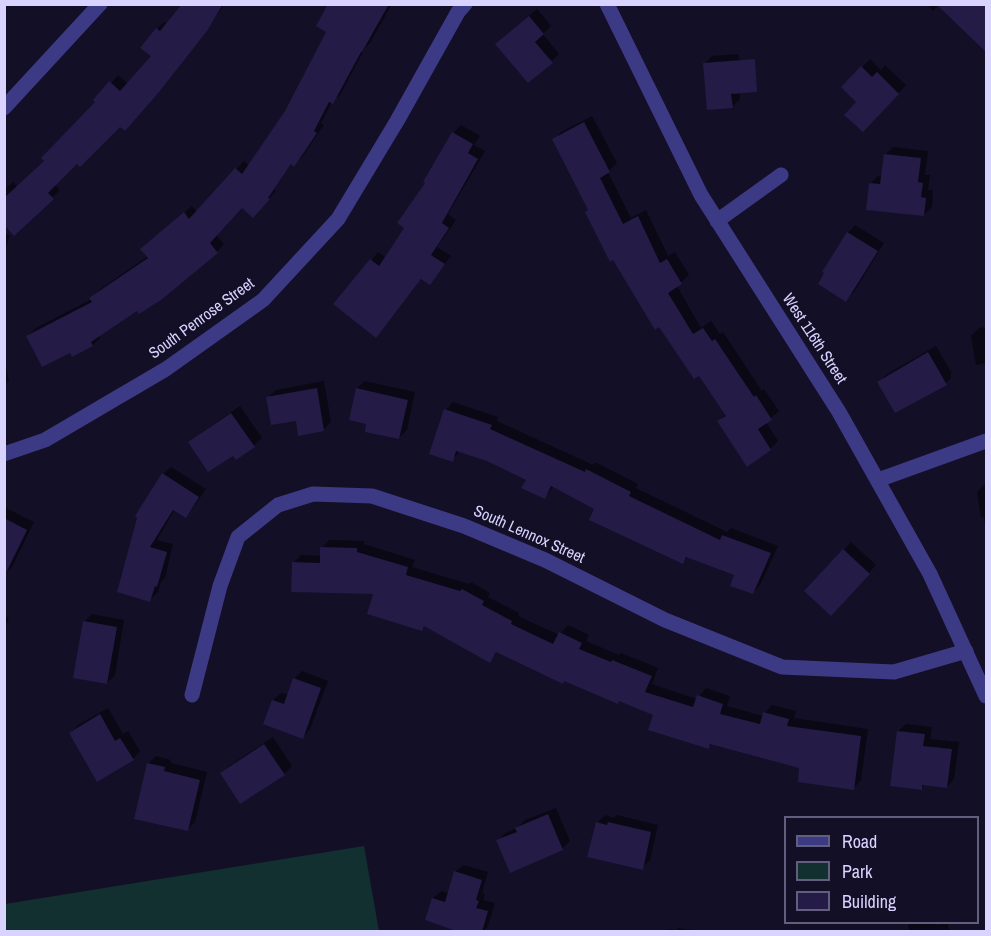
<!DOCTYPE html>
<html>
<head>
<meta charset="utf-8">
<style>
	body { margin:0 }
	#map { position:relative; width:991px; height:936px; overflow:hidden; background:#130f26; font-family:"Archivo Narrow",sans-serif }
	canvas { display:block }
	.frame { position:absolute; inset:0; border:6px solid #d9d4ff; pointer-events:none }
	.legend { position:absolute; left:784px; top:816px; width:195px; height:108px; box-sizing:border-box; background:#130f26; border:2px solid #625e7d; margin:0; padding:8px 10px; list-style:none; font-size:18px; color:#d9d4ff }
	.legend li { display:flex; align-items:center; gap:12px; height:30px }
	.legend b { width:30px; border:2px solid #625e7d }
</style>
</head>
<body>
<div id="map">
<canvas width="991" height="936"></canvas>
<div class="frame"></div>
<ul class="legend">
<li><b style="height:8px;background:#3d3a85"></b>Road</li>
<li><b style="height:16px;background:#12302f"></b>Park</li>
<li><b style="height:16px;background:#241b47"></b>Building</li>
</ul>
</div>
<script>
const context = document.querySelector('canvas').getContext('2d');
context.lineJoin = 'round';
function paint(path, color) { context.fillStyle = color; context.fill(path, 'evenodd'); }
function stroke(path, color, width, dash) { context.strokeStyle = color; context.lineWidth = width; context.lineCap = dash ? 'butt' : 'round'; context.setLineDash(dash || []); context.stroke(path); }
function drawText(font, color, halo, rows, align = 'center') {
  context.font = font + ' "Archivo Narrow",sans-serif'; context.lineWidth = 4.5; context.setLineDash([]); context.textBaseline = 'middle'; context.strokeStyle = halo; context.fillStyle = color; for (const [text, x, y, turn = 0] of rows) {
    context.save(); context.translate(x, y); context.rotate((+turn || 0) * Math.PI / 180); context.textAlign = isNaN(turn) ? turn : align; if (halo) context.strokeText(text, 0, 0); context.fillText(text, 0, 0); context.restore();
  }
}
paint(new Path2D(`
	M 364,846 L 379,931 L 5,931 L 5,904 Z`), '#12302f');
paint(new Path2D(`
	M 184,4 L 225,4 L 167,82 L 132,121 L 120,125 L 77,162 L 55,185 L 60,190 L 52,198 L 4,223 L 4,190 L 13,182 L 18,187 L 45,161 L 118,75 L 128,84 L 153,56 L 157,29 L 164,22 L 168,24 Z
	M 329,4 L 392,4 L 370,43 L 365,48 L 340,95 L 332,102 L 321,123 L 324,125 L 302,157 L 294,165 L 292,163 L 274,189 L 276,191 L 260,208 L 242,206 L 216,235 L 224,244 L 217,252 L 99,334 L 100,338 L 93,345 L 71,351 L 28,336 L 36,328 L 92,299 L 91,298 L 99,290 L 148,256 L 150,241 L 192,206 L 197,212 L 244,161 L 249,166 L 287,112 L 328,32 Z
	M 926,4 L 986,4 L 939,5 L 933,11 Z
	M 537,9 L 551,26 L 543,34 L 559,54 L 552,61 L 505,36 Z
	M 738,54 L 746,84 L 739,91 L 740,99 L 732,107 L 705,64 L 712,56 Z
	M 870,59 L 881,70 L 885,65 L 906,85 L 871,123 L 858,102 L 843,87 Z
	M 592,116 L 617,163 L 608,172 L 631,218 L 646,210 L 668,256 L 675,252 L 689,275 L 677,286 L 701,328 L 711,321 L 720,334 L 723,332 L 762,391 L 764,389 L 779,411 L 766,422 L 778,441 L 770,449 L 719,421 L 726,414 L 589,209 L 554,140 L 561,132 Z
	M 461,125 L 480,136 L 474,145 L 485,151 L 448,214 L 456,220 L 437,247 L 451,256 L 430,283 L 422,278 L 376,336 L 335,304 L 378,252 L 386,258 L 406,228 L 427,183 L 453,133 Z
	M 893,147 L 928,151 L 925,175 L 930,175 L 928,190 L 933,190 L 932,207 L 924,215 L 870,184 L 878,176 L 883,177 L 885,155 Z
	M 855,225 L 884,243 L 854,292 L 846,300 L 848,233 Z
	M 4,234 L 10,235 L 4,254 Z
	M 986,327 L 986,363 L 976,365 L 971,336 L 979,328 Z
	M 936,346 L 951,372 L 951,378 L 943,386 L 879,382 L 887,374 Z
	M 4,356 L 9,381 L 4,386 Z
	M 324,381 L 331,422 L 323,430 L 297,420 L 268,397 L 276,390 Z
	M 365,381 L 415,392 L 407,430 L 399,438 L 368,423 L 357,388 Z
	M 453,402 L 498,417 L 497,421 L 593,465 L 595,462 L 638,484 L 636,488 L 727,532 L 731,528 L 778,546 L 760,585 L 753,593 L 736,574 L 689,556 L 683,562 L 596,508 L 554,486 L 545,497 L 528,479 L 487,460 L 460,451 L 452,460 L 446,410 Z
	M 240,406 L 262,438 L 254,445 L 236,458 L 233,454 L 190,442 L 198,435 Z
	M 171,467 L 206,489 L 193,508 L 186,516 L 175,509 L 157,540 L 173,544 L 165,578 L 161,581 L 158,592 L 150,600 L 119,591 L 163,474 Z
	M 985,484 L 986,484 L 986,535 L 984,517 L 981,518 L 977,492 Z
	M 4,507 L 34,522 L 12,567 L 5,574 Z
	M 329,540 L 364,541 L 364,544 L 415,560 L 412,567 L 469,584 L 471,582 L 490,593 L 488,597 L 519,613 L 518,616 L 559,635 L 568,625 L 589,635 L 586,641 L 619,655 L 621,653 L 658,668 L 652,684 L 697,699 L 706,688 L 730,696 L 727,706 L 763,716 L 772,705 L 796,711 L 794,718 L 868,729 L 861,780 L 854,788 L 801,767 L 713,743 L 708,748 L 655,714 L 498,651 L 490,661 L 426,625 L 422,629 L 375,592 L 293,563 L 301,555 L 322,556 L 322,548 Z
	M 851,542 L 876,565 L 839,606 L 844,550 Z
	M 92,614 L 124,620 L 115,675 L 107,683 L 84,622 Z
	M 4,616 L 9,618 L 4,631 Z
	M 302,671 L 328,681 L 310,729 L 303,737 L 273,700 L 281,693 L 289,695 L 294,679 Z
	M 108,708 L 123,734 L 128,731 L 140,751 L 133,759 L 71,733 L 78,725 Z
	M 906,724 L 932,727 L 930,739 L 959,742 L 954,779 L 947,787 L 925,784 L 921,788 L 898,731 Z
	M 273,737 L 292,766 L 284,774 L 222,773 L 229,766 Z
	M 156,756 L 171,760 L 171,763 L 207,772 L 195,822 L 188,829 L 148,764 Z
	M 556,808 L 570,841 L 562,849 L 498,841 L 505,833 L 517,828 L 525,820 Z
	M 605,815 L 614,818 L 617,815 L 658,825 L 650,860 L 642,868 L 597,823 Z
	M 463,865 L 488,872 L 482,893 L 485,894 L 483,900 L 495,903 L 488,926 L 483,932 L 472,932 L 427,919 L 433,898 L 441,891 L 449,893 L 455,872 Z
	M 911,922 L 935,922 L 936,925 L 948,923 L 949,932 L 898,932 L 909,930 L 908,926 Z
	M 678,928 L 706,932 L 666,932 L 669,929 L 676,930 Z`), '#0007');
paint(new Path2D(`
	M 182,4 L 223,4 L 207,31 L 159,92 L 125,131 L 120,127 L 80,167 L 77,164 L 48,193 L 54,199 L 14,236 L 4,225 L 4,198 L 44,161 L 41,158 L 95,102 L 93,100 L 109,81 L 120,91 L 151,56 L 140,48 L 156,28 L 160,31 Z
	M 328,4 L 389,4 L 362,52 L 361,52 L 333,104 L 329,102 L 314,131 L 317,133 L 294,167 L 291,164 L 268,198 L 270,199 L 253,218 L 242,208 L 210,243 L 218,253 L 161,300 L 139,314 L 137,311 L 91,342 L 93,346 L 72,357 L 70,353 L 42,367 L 26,336 L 92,302 L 89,298 L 148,258 L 140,249 L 184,212 L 189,219 L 235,168 L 242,174 L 285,111 L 326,32 L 316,26 Z
	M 936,4 L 987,4 L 987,53 Z
	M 529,16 L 544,34 L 535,42 L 553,63 L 528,83 L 495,44 Z
	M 755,59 L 757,92 L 731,94 L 733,108 L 707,110 L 703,63 Z
	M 861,66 L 872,77 L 877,72 L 899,94 L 863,132 L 844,115 L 856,102 L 841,87 Z
	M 584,122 L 610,172 L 600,178 L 623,224 L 638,216 L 660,263 L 667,259 L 682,284 L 668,293 L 693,334 L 703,328 L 712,341 L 715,339 L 754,397 L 756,395 L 772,420 L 758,429 L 771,450 L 747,467 L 717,421 L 726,416 L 699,376 L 694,379 L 659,327 L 655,330 L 613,260 L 610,262 L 585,212 L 588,210 L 552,139 Z
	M 452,132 L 473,144 L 468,153 L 478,159 L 442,223 L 449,228 L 431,255 L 445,264 L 430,285 L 421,279 L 376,338 L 333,304 L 370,259 L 379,266 L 404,228 L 397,223 L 425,183 L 423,182 Z
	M 884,154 L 921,158 L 918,182 L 923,183 L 921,197 L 926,198 L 924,216 L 866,210 L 869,183 L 880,184 Z
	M 847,232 L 878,251 L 846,302 L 818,284 L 824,273 L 822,272 Z
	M 928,352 L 947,385 L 895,413 L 877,382 Z
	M 317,388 L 324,431 L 298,436 L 296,421 L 271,425 L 266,397 Z
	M 356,388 L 408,400 L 399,439 L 365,432 L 366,424 L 349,420 Z
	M 444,409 L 492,425 L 490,429 L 585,472 L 586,469 L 631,492 L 629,496 L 720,540 L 722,535 L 771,553 L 753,594 L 730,586 L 734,575 L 686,557 L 683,564 L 589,520 L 594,509 L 551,486 L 545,499 L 521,488 L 526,480 L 487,461 L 456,451 L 453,462 L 429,454 Z
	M 231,413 L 255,447 L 236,460 L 233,456 L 208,472 L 188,442 Z
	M 162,473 L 199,497 L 186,518 L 173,510 L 150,547 L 167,552 L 157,587 L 155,586 L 150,602 L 117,592 L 137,518 L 135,516 Z
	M 4,518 L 27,530 L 4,577 Z
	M 320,547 L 357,548 L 357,552 L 408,567 L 406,575 L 460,591 L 462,589 L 484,601 L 482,605 L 512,621 L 511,624 L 553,644 L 559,632 L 582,643 L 579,649 L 611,662 L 612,660 L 652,676 L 645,692 L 693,707 L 697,695 L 723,704 L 720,714 L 760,724 L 763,712 L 789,719 L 787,726 L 861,736 L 854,790 L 798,782 L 799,768 L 710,744 L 709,749 L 648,730 L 653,715 L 619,701 L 618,704 L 564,681 L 563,684 L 496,652 L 490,663 L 424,626 L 422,631 L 367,614 L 373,594 L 291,592 L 292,562 L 320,563 Z
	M 843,549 L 870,574 L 831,616 L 804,591 Z
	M 83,621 L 117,627 L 107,684 L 73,678 Z
	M 293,678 L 321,688 L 303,739 L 263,724 L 272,700 L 284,704 Z
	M 100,714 L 115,741 L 120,738 L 134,760 L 97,782 L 69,733 Z
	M 897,731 L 925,734 L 923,746 L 952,749 L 947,788 L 922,785 L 922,790 L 890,786 Z
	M 264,744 L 285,775 L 240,804 L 220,773 Z
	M 147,763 L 165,767 L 164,771 L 200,780 L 188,831 L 134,819 Z
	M 548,814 L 563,850 L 510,873 L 496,840 L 517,832 L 515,828 Z
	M 596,822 L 607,825 L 608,822 L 651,832 L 643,870 L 587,857 Z
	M 454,871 L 482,880 L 476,900 L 479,901 L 476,908 L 488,911 L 482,932 L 459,932 L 425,920 L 432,898 L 445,902 Z`), '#241b47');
stroke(new Path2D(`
	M 607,4 L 701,195 L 839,412 L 930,574 L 986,696
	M 4,108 L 100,4
	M 717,221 L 781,175
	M 4,454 L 45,440 L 166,369 L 263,300 L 338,219 L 397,121 L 458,12 L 465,4
	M 878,480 L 986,441
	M 192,695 L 220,586 L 238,537 L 278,505 L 313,494 L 372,496 L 464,526 L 545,560 L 665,620 L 782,667 L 894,672 L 966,651`), '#3d3a85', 15);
drawText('16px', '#d9d4ff', '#130f26', [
	["South Penrose Street",202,319,-36],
	["West 116th Street",814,339,57],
	["South Lennox Street",529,535,24]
]);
</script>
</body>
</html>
